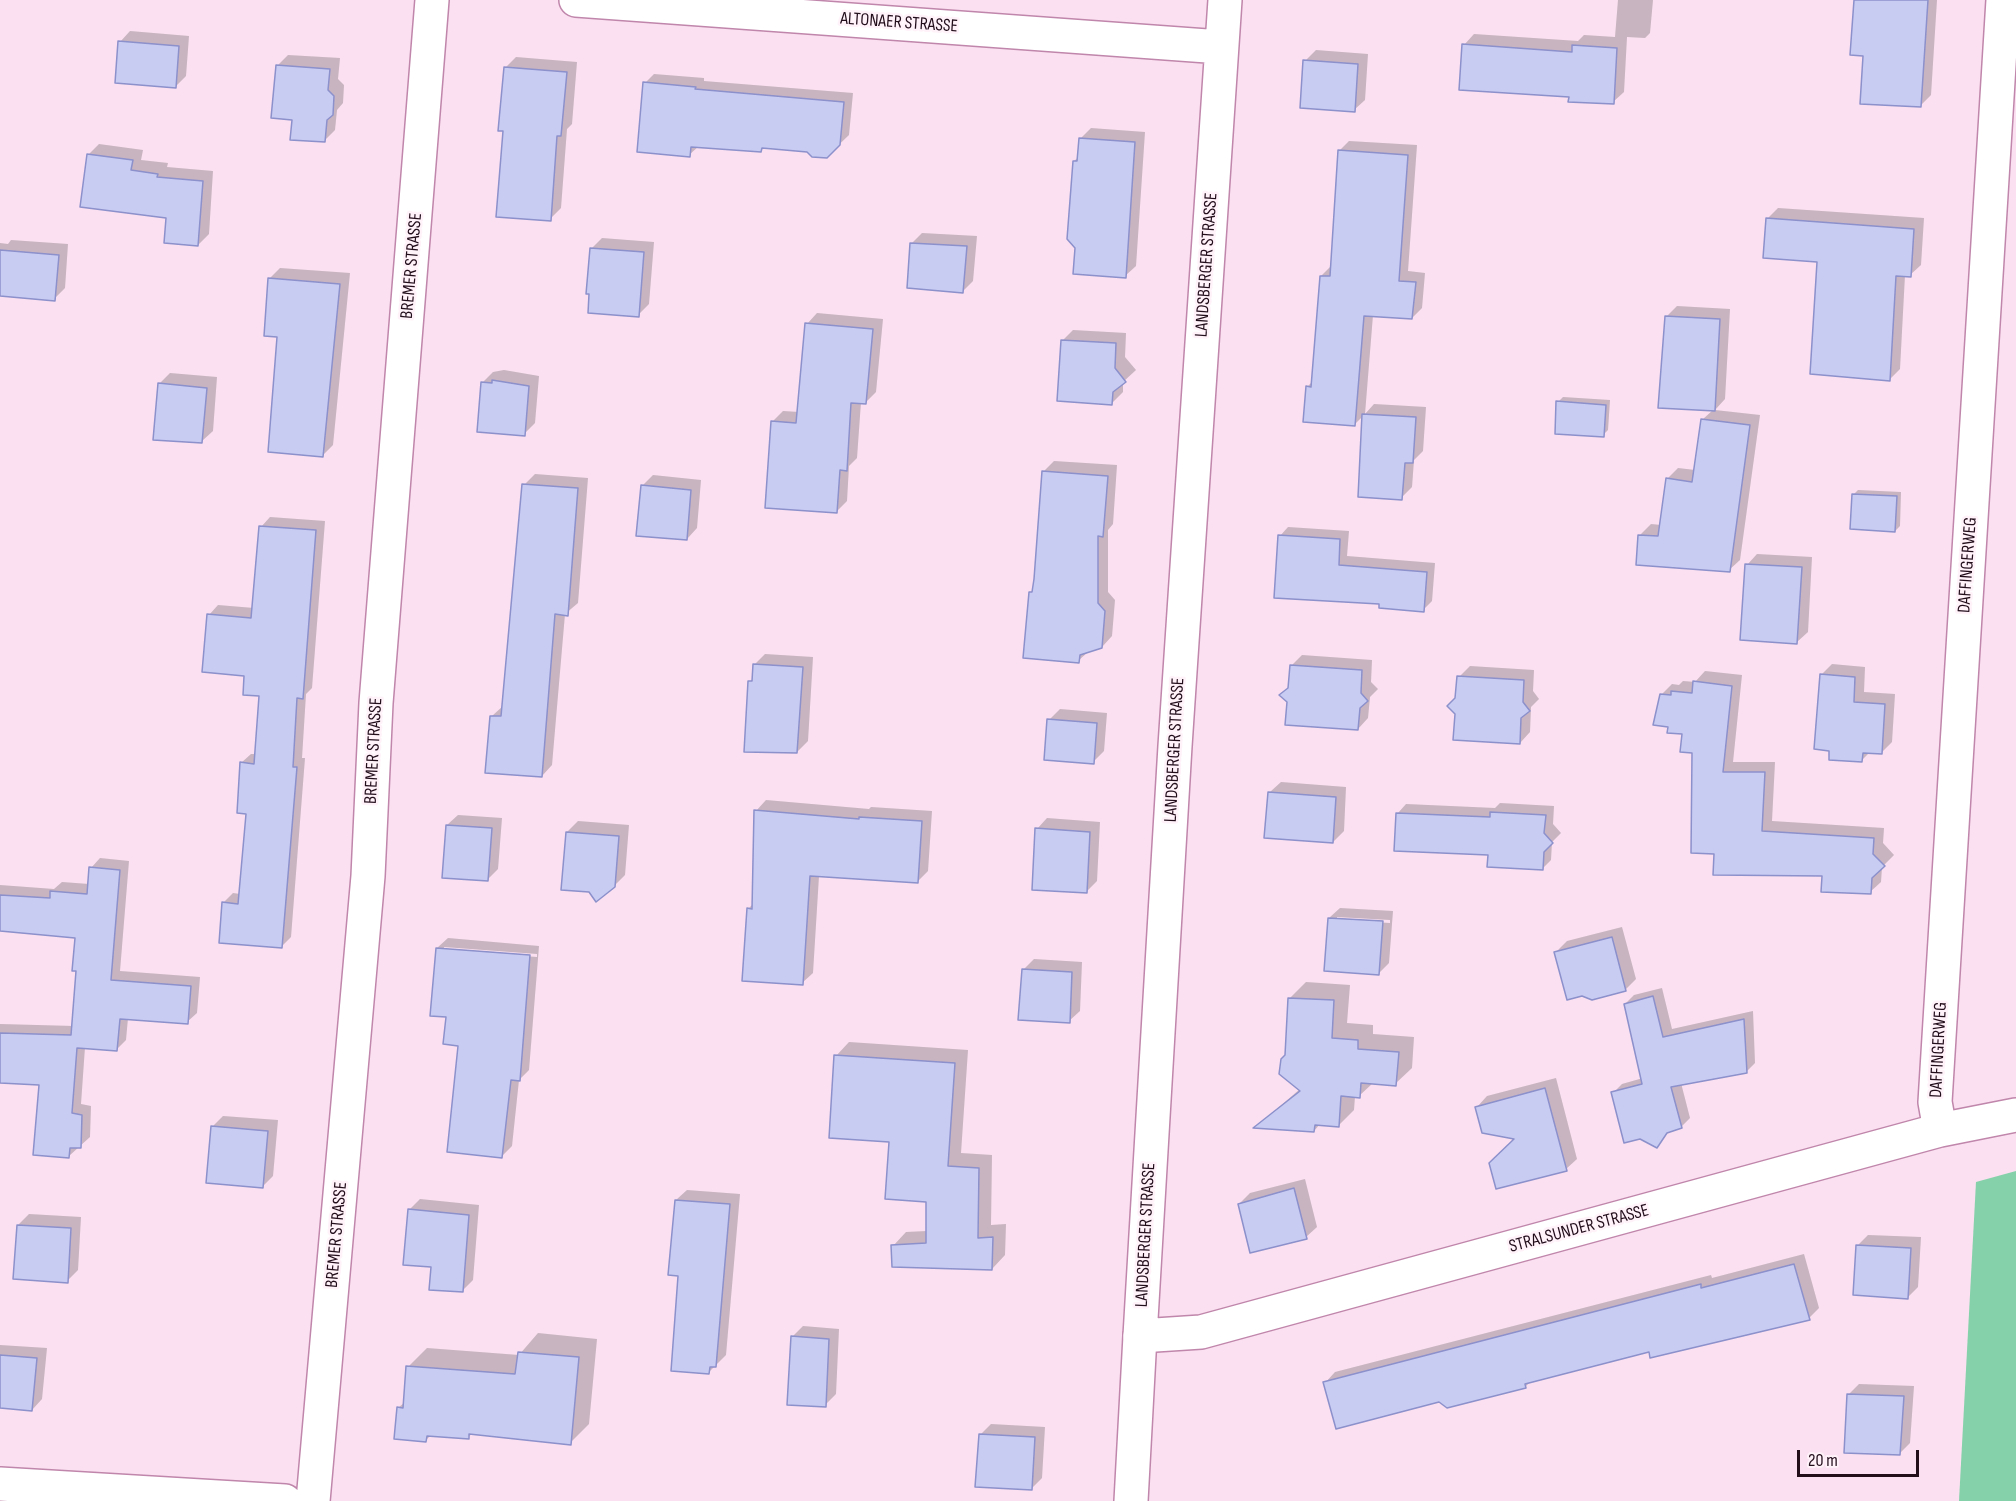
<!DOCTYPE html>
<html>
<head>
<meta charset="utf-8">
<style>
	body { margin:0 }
	#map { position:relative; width:2016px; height:1501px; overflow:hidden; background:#fae0f0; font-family:"Sofia Sans Condensed",sans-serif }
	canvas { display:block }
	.scale { position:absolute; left:1797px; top:1450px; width:122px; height:27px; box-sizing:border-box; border:3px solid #220d1b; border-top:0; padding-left:8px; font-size:18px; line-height:21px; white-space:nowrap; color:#220d1b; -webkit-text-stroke:4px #fff2f9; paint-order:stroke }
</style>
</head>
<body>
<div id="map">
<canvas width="2016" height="1501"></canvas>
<div class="scale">20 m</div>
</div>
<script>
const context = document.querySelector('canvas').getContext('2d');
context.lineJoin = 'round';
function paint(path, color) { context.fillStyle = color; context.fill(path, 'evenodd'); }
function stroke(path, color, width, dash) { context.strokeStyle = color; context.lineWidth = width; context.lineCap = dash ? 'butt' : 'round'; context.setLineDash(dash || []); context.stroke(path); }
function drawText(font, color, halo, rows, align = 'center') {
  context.font = font + ' "Sofia Sans Condensed",sans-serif'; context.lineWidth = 5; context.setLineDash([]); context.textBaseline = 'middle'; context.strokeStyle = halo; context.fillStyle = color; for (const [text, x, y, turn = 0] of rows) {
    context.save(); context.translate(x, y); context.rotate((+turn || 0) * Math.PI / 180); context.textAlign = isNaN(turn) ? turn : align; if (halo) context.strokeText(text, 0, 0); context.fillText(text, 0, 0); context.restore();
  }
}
paint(new Path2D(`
	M 2016,1171 L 2016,1501 L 1959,1501 L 1976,1182 Z`), '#84d1aa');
paint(new Path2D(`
	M 1618,0 L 1653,0 L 1650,33 L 1645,38 L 1627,37 L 1624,92 L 1613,102 L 1570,96 L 1464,45 L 1474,34 L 1578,41 L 1584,35 L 1615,37 Z
	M 1872,0 L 1937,0 L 1931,95 L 1921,105 Z
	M 130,31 L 189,36 L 186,76 L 175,87 L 120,42 Z
	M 1316,50 L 1368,54 L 1365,100 L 1354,110 L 1305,61 Z
	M 288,55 L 340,58 L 338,79 L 344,85 L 343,103 L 337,110 L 335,130 L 324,141 L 294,118 L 277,66 Z
	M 516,57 L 577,62 L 572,124 L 567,129 L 561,208 L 550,219 L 504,130 L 505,68 Z
	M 654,74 L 704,78 L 704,81 L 853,93 L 849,135 L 826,157 L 808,151 L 765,146 L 761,150 L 699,146 L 689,155 L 645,83 Z
	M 1091,128 L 1145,132 L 1136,266 L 1125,276 L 1076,247 L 1074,161 L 1079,157 L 1080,139 Z
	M 1349,141 L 1417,145 L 1408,271 L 1425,273 L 1422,308 L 1412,318 L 1373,315 L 1365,414 L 1374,404 L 1426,407 L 1423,451 L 1414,460 L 1412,487 L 1401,498 L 1364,415 L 1355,424 L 1307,387 L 1313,381 L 1321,276 L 1331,266 L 1339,151 Z
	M 99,144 L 143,150 L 141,160 L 168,163 L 167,167 L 213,171 L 209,234 L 198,245 L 89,154 Z
	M 1778,208 L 1924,218 L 1921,265 L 1910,275 L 1905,275 L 1900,369 L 1890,379 L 1819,261 L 1768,218 Z
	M 922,233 L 977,236 L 973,281 L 962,292 L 912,243 Z
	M 602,238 L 654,242 L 649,304 L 638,315 L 591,249 Z
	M 11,240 L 68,244 L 65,288 L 54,299 L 0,294 L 0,243 L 8,244 Z
	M 280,268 L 350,273 L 333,445 L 323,455 L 279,336 L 269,279 Z
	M 1677,306 L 1730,309 L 1725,399 L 1715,410 L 1760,415 L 1740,560 L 1729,570 L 1640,535 L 1651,524 L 1661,525 L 1667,479 L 1678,468 L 1695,470 L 1702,420 L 1713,410 L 1666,317 Z
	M 817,313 L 883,319 L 876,392 L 865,403 L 861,402 L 857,458 L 849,466 L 847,501 L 836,512 L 773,421 L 783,411 L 799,412 L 807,324 Z
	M 1073,330 L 1126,333 L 1125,357 L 1136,370 L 1123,382 L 1123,392 L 1112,403 L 1063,340 Z
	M 504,370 L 539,376 L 535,423 L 524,434 L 482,383 L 493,372 Z
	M 170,373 L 217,377 L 213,431 L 202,441 L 155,439 L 159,384 Z
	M 1563,397 L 1610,400 L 1608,430 L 1603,435 L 1558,402 Z
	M 1054,461 L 1117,465 L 1113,524 L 1108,530 L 1108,592 L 1115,600 L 1112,636 L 1102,647 L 1089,651 L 1078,661 L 1030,593 L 1034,589 L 1043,472 Z
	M 535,474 L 588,478 L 578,603 L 565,614 L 552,765 L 542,776 L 492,716 L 503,706 L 524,485 Z
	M 653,475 L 701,480 L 697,528 L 687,539 L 642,486 Z
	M 1858,490 L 1901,492 L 1900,526 L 1895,531 L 1853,495 Z
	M 270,517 L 325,521 L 312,688 L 306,694 L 302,758 L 305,758 L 291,937 L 281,947 L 223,903 L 233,893 L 240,894 L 248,812 L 241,763 L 251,754 L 256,754 L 261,695 L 209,615 L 218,605 L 254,608 L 261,527 Z
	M 1288,527 L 1349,531 L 1347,556 L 1435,563 L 1432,601 L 1423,610 L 1381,603 L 1280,536 Z
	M 1757,554 L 1812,557 L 1808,632 L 1797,642 L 1747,565 Z
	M 765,654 L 813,657 L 808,741 L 797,752 L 750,682 L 753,678 L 754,665 Z
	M 1302,655 L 1372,660 L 1371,682 L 1378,689 L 1370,697 L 1368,718 L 1358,729 L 1281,695 L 1290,686 L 1291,666 Z
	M 1832,664 L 1865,667 L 1864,692 L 1895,694 L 1892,742 L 1881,753 L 1870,752 L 1862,760 L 1821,675 Z
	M 1470,666 L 1534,670 L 1533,691 L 1539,699 L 1531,707 L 1530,732 L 1520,743 L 1456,714 L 1459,677 Z
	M 1705,671 L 1742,675 L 1733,762 L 1775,762 L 1772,821 L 1884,828 L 1883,843 L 1894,855 L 1882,867 L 1881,882 L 1870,892 L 1823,875 L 1715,853 L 1694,752 L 1684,732 L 1669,726 L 1661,695 L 1672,684 L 1679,685 L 1683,681 L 1695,682 Z
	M 1060,709 L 1107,713 L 1104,751 L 1093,762 L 1049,720 Z
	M 1281,782 L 1346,787 L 1344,831 L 1333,842 L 1270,792 Z
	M 766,800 L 869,809 L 871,807 L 932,811 L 928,871 L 917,882 L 819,876 L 813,973 L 802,983 L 748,909 L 753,904 L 756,811 Z
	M 1500,803 L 1554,806 L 1553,824 L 1561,833 L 1552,842 L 1551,860 L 1542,869 L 1489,854 L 1398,813 L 1406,804 L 1495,808 Z
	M 458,815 L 502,818 L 498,869 L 487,880 L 447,825 Z
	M 1047,818 L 1100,822 L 1097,881 L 1086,892 L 1037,829 Z
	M 578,821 L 629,825 L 625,875 L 614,886 L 567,832 Z
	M 100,858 L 129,861 L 120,971 L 200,977 L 197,1013 L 187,1022 L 128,1018 L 126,1040 L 117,1049 L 85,1047 L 81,1104 L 91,1106 L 90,1137 L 69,1156 L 40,1083 L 0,1082 L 0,1024 L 74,1026 L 78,970 L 76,936 L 0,929 L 0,885 L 54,889 L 62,882 L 89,884 L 91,868 Z
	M 1340,908 L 1393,911 L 1389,963 L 1379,973 L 1329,918 ZM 1337,917 L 1390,920 L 1390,923 L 1337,920 Z
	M 1622,927 L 1636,979 L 1625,990 L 1556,952 L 1567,941 Z
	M 448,938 L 539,946 L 529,1070 L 519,1080 L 512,1146 L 502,1156 L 447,1016 L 437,948 ZM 444,947 L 537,954 L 537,957 L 444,950 Z
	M 1034,959 L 1082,962 L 1080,1011 L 1069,1021 L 1023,970 Z
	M 1306,982 L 1350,985 L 1347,1023 L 1373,1025 L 1373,1034 L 1414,1037 L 1412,1068 L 1395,1084 L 1373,1083 L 1359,1096 L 1355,1096 L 1354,1110 L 1338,1126 L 1320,1124 L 1314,1131 L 1256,1127 L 1300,1089 L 1287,1055 L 1290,998 Z
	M 1662,988 L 1672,1029 L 1753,1011 L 1755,1063 L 1746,1072 L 1681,1083 L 1690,1118 L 1681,1127 L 1670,1130 L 1657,1146 L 1613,1093 L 1622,1084 L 1643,1078 L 1625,1004 L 1634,995 Z
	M 849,1042 L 968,1050 L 961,1153 L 992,1155 L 991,1225 L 1006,1224 L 1005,1255 L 992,1269 L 893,1246 L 906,1232 L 927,1231 L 928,1201 L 836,1056 Z
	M 1556,1078 L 1577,1159 L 1566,1169 L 1517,1138 L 1477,1107 L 1487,1096 Z
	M 223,1116 L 278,1120 L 273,1176 L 263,1186 L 212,1127 Z
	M 1305,1179 L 1317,1227 L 1306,1237 L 1239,1204 L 1250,1193 Z
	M 687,1190 L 740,1194 L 726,1355 L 708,1373 L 680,1275 L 676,1200 Z
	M 420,1199 L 479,1205 L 473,1280 L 462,1291 L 432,1266 L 409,1210 Z
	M 29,1214 L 81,1217 L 78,1270 L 67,1281 L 18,1225 Z
	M 1868,1235 L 1921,1237 L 1918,1287 L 1908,1297 L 1858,1245 Z
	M 1804,1254 L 1819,1308 L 1809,1318 L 1650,1350 L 1531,1381 L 1525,1387 L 1439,1401 L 1325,1383 L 1335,1372 L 1711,1275 L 1712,1278 Z
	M 803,1326 L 839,1329 L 836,1394 L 825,1405 L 792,1337 Z
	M 538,1333 L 597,1339 L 589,1424 L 570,1443 L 472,1433 L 468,1438 L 432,1434 L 426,1440 L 398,1408 L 405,1402 L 408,1367 L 427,1348 L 519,1355 Z
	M 0,1345 L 47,1348 L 42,1399 L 32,1410 L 0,1407 Z
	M 1859,1384 L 1914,1386 L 1910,1443 L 1899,1454 L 1849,1394 Z
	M 991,1424 L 1045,1427 L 1042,1478 L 1031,1489 L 980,1435 Z`), '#0003');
const building = new Path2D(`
	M 1854,0 L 1928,0 L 1921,107 L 1860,104 L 1863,56 L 1850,55 Z
	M 118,41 L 179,46 L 176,88 L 115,83 Z
	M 1462,44 L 1572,52 L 1572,45 L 1617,48 L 1614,104 L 1568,102 L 1569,97 L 1459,90 Z
	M 1303,60 L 1358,64 L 1355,112 L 1300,108 Z
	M 276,65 L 330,69 L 328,90 L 334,96 L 333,115 L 327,120 L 325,142 L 290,140 L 292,120 L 271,118 Z
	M 504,67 L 567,72 L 561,136 L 557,136 L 551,221 L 496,217 L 503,131 L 498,131 Z
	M 643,82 L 696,87 L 695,89 L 844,102 L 840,145 L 827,158 L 812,157 L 807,152 L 762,148 L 761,152 L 691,147 L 690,157 L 637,152 Z
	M 1079,138 L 1135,142 L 1126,278 L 1073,274 L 1075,248 L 1067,239 L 1073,161 L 1077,161 Z
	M 1338,150 L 1408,155 L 1399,281 L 1416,282 L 1412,319 L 1364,316 L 1355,426 L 1303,422 L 1306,386 L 1311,387 L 1320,276 L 1330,276 Z
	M 87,154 L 133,160 L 131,170 L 158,174 L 157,177 L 203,181 L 198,246 L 164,243 L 166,218 L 80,207 Z
	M 1766,218 L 1914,229 L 1911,277 L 1896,276 L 1890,381 L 1810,374 L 1817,262 L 1763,258 Z
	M 910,243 L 967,246 L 963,293 L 907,288 Z
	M 590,248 L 644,252 L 639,317 L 588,313 L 589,294 L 586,294 Z
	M 0,250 L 59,255 L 55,301 L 0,296 Z
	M 268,278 L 340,284 L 323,457 L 268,452 L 277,337 L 264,336 Z
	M 1665,316 L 1720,319 L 1715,411 L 1658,408 Z
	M 805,323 L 873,329 L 866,404 L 851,403 L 847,471 L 840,470 L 837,513 L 765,508 L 771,421 L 796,423 Z
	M 1061,340 L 1116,343 L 1115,368 L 1126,382 L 1113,392 L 1112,405 L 1057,401 Z
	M 492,380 L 529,386 L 525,436 L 477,432 L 481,382 L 492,383 Z
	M 158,383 L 207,388 L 202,443 L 153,440 Z
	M 1556,401 L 1606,405 L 1604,437 L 1555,434 Z
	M 1362,414 L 1416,417 L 1413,463 L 1405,463 L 1402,500 L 1358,497 Z
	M 1701,419 L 1750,425 L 1730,572 L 1636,565 L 1638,535 L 1658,536 L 1666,478 L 1692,482 Z
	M 1042,471 L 1108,476 L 1103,537 L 1098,536 L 1098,603 L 1105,611 L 1102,648 L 1080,655 L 1079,663 L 1023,658 L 1029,592 L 1032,592 L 1034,579 Z
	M 522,484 L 578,488 L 568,616 L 555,614 L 542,777 L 485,773 L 490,716 L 501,716 Z
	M 641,485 L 691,490 L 687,540 L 636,536 Z
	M 1852,494 L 1897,496 L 1895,532 L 1850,529 Z
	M 259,526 L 316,530 L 303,699 L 297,698 L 293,767 L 297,767 L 282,948 L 219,943 L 222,902 L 238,904 L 246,814 L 237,813 L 240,762 L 254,764 L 259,696 L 243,695 L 244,676 L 202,672 L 207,614 L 251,618 Z
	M 1278,535 L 1340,539 L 1339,565 L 1427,572 L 1424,612 L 1379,608 L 1379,604 L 1274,598 Z
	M 1745,564 L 1802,567 L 1797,644 L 1740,640 Z
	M 753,664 L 803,667 L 797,753 L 744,752 L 748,681 L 752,681 Z
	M 1290,665 L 1362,670 L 1361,693 L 1368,701 L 1360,708 L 1358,730 L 1285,725 L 1287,702 L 1279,695 L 1288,688 Z
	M 1820,674 L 1855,677 L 1854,702 L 1885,704 L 1882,754 L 1863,753 L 1862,762 L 1829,760 L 1829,751 L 1814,749 Z
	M 1457,676 L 1524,680 L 1523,702 L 1530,711 L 1521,718 L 1520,744 L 1453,740 L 1455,714 L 1447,706 L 1455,698 Z
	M 1693,681 L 1732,686 L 1723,772 L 1765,772 L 1762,831 L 1874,838 L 1873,854 L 1885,866 L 1872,878 L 1871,894 L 1821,892 L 1822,876 L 1713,875 L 1714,854 L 1691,853 L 1692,753 L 1680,752 L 1682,734 L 1667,733 L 1668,727 L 1653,725 L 1660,694 L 1671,695 L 1671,691 L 1692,693 Z
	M 1047,719 L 1097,723 L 1094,764 L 1044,760 Z
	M 1268,792 L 1336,797 L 1333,843 L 1264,838 Z
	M 754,810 L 859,819 L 859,817 L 922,821 L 918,883 L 810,876 L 803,985 L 742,981 L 747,908 L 752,909 Z
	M 1490,812 L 1546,815 L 1544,833 L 1553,843 L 1544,852 L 1543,870 L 1487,867 L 1488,855 L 1394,851 L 1396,813 L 1490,817 Z
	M 446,825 L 492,828 L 488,881 L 442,878 Z
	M 1035,828 L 1090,832 L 1087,893 L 1032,890 Z
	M 566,832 L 619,836 L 615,887 L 596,902 L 589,892 L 561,890 Z
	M 89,867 L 120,870 L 111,980 L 191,986 L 188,1024 L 120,1019 L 117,1051 L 77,1048 L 72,1113 L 82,1115 L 81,1148 L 70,1148 L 69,1158 L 33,1155 L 39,1085 L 0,1083 L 0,1033 L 71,1035 L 76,971 L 72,971 L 75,938 L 0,931 L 0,895 L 50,898 L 50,891 L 87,894 Z
	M 1328,918 L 1383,921 L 1379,975 L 1324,971 Z
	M 1612,937 L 1626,991 L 1592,1000 L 1582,996 L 1567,1000 L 1554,952 Z
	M 436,948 L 530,955 L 520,1081 L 511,1080 L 502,1158 L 447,1152 L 458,1046 L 443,1044 L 446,1017 L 430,1016 Z
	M 1022,969 L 1072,972 L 1070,1023 L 1018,1020 Z
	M 1653,996 L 1663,1037 L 1744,1019 L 1747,1073 L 1671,1087 L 1682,1128 L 1667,1133 L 1657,1148 L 1640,1139 L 1624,1143 L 1611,1092 L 1642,1084 L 1624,1004 Z
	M 1288,998 L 1334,1000 L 1332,1038 L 1358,1040 L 1358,1049 L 1399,1052 L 1396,1086 L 1361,1083 L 1360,1098 L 1341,1096 L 1339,1127 L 1315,1125 L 1314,1132 L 1253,1128 L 1300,1091 L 1279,1074 L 1281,1059 L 1285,1055 Z
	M 834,1055 L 955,1063 L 948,1166 L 979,1168 L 978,1238 L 993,1237 L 992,1270 L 892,1267 L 891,1245 L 926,1243 L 926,1202 L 885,1199 L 889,1142 L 829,1138 Z
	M 1545,1088 L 1567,1171 L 1496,1189 L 1489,1163 L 1514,1139 L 1482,1133 L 1475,1107 Z
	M 211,1126 L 268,1131 L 263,1188 L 206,1183 Z
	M 1294,1188 L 1307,1239 L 1250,1253 L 1238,1204 Z
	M 675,1200 L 730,1204 L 716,1367 L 710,1367 L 709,1374 L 671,1371 L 678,1276 L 668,1275 Z
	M 408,1209 L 469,1215 L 463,1292 L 429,1290 L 431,1267 L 403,1265 Z
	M 17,1225 L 71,1228 L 68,1283 L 13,1279 Z
	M 1856,1245 L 1911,1248 L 1908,1299 L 1853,1295 Z
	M 1794,1264 L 1810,1320 L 1650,1358 L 1649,1352 L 1525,1384 L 1526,1388 L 1447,1408 L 1439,1402 L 1336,1429 L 1323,1382 L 1701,1284 L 1701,1288 Z
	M 791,1336 L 829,1339 L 826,1407 L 787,1405 Z
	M 518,1352 L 579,1357 L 571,1445 L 469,1434 L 469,1439 L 427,1436 L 426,1442 L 394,1439 L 397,1407 L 403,1408 L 406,1366 L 515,1374 Z
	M 0,1355 L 37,1358 L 32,1411 L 0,1408 Z
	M 1847,1394 L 1904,1396 L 1900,1455 L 1844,1453 Z
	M 979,1434 L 1035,1437 L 1032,1490 L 975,1487 Z`);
paint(building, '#c8ccf3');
stroke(building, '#8c90cb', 1.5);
const street = new Path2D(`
	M 576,0 L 1221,47
	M 1225,0 L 1175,746 L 1140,1336 L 1201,1332 L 1940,1130 L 2016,1115
	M 1940,1130 L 1935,1102 L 2003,0
	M 0,1484 L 285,1501
	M 313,1501 L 368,876 L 376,703 L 432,0`);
const secondary = new Path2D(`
	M 1131,1501 L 1140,1336`);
stroke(street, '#c086ab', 36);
stroke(secondary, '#c086ab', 36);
stroke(street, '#fff', 33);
stroke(secondary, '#fff', 33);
drawText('18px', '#220d1b', '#fff2f9', [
	["ALTONAER STRASSE",899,23,4],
	["LANDSBERGER STRASSE",1207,265,-86],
	["BREMER STRASSE",412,266,-85],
	["DAFFINGERWEG",1968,565,-86],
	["LANDSBERGER STRASSE",1175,750,-87],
	["BREMER STRASSE",374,751,-87],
	["DAFFINGERWEG",1939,1050,-87],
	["STRALSUNDER STRASSE",1579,1229,-15],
	["BREMER STRASSE",337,1235,-85],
	["LANDSBERGER STRASSE",1146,1235,-87]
]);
</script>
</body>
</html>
